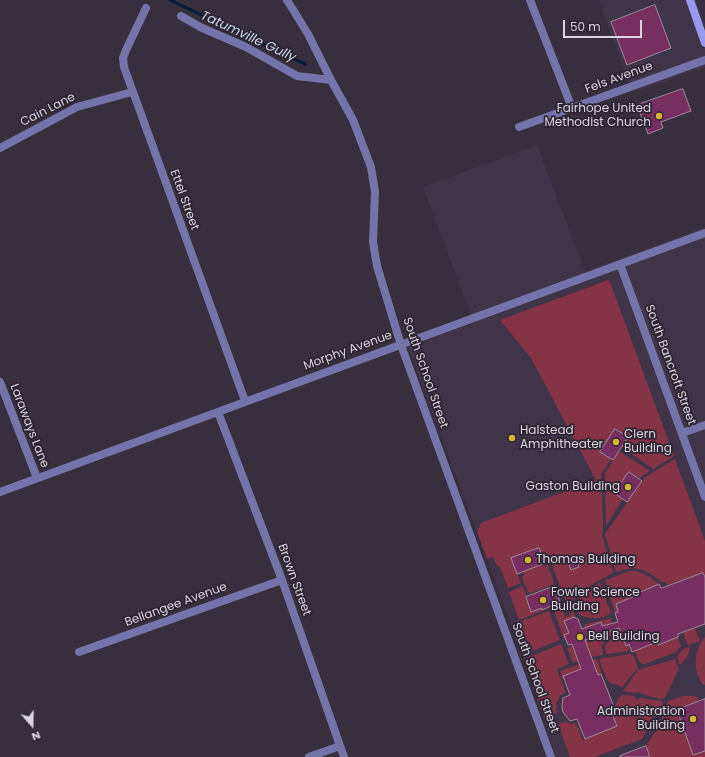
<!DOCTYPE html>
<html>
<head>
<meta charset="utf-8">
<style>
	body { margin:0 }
	#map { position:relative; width:705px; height:757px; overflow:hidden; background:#372f3d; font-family:Poppins,sans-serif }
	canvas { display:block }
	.north { position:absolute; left:12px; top:705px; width:40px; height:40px; -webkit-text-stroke:3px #2d2532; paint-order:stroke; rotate:160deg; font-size:11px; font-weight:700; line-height:16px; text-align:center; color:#dad5de }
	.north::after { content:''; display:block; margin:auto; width:14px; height:18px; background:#dad5de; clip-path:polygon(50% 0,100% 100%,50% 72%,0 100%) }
	.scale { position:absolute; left:563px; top:20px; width:79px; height:18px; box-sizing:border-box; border:2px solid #dad5de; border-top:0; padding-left:5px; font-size:12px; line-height:14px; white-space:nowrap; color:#dad5de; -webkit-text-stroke:3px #2d2532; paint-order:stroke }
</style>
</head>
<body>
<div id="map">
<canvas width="705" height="757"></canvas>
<div class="north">N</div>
<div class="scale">50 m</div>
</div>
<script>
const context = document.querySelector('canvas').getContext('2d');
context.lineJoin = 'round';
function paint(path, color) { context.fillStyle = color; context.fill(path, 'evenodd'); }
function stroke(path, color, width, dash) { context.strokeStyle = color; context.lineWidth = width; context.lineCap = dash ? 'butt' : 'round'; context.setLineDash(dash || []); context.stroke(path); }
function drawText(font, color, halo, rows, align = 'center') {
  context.font = font + ' Poppins,sans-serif'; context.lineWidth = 3.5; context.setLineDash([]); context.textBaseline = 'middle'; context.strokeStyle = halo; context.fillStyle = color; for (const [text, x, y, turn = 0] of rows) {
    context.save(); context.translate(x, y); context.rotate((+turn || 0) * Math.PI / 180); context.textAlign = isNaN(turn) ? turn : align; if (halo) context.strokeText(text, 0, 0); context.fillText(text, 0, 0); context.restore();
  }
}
paint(new Path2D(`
	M 599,0 L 696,0 L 705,25 L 705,67 L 632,93 Z
	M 537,145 L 585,271 L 705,227 L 705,757 L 556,757 L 524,659 L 408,347 L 474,323 L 423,187 Z`), '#403448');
paint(new Path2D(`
	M 608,280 L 610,282 L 674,456 L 653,469 L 622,447 L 600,452 L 611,459 L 601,474 L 603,525 L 602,536 L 613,571 L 613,573 L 593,584 L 574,599 L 566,602 L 550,560 L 544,562 L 539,548 L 512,559 L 521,583 L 508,588 L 500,567 L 497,566 L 493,557 L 487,559 L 477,532 L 481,523 L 596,480 L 531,358 L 500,320 Z
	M 619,451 L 650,471 L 639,478 L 629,472 L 614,493 L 623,499 L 606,526 L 605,473 Z
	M 675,459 L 705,541 L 705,577 L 703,573 L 667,585 L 665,582 L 662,582 C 645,570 637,564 616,572 L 605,534 L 645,477 Z
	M 543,564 L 544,566 L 548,565 L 554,582 L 553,585 L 530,593 L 528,592 L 522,578 L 524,575 L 523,571 Z
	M 630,571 C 642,570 650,577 659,584 L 639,592 L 639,594 L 616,604 L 618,612 L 615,613 L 605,580 Z
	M 598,583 L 600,583 L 611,613 C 601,621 590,618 579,615 L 574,603 Z
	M 522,586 L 527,596 L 526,597 L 531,612 L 542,608 L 543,611 L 519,620 L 509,592 Z
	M 569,604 L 571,605 L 575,617 L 564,621 L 569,633 L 566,640 L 564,640 L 554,610 L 564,606 L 565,611 L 564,614 L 566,617 L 571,614 L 571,612 L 568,610 L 566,605 Z
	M 549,611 L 560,640 L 522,655 L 511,625 Z
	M 610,618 L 616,631 L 602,645 L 603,655 L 590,657 L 573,663 L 567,648 L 572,646 L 576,657 L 589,652 L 585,639 L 588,639 L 605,633 L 601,622 L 585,628 L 584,625 Z
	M 695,628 L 700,641 L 688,645 L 683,633 Z
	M 621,634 L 627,645 L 629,644 L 630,649 L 628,651 L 606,654 L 605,645 L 612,638 Z
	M 678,637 L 681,646 L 676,652 L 645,664 L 642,664 L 639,662 L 635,651 L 657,642 L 658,645 Z
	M 705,637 L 705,685 L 703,684 C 692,671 694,649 705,637 Z
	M 561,644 L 569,664 L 557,669 L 566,693 L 560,695 L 558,701 L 556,703 L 557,713 L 544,717 L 524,659 Z
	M 689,647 L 690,648 L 688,656 L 680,665 L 677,657 L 683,649 Z
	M 630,654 L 634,656 L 638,668 L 622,687 L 616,684 L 611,684 L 607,680 L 599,659 Z
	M 597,659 L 602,674 L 598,675 L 587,667 L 563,676 L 564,678 L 562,679 L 560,671 L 590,660 Z
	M 675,659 L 679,669 L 665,698 L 661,699 L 641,694 L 639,692 L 634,693 L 623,691 L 638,670 Z
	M 622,695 L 634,696 L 637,700 L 640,698 L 662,701 L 663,703 L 659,713 C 651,714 647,731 642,739 L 595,757 L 570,757 L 558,724 L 566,722 L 571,724 L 574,723 L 577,725 L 583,740 L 616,726 L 612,714 L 616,712 L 615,706 L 618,700 L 617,699 Z
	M 683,696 C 690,696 697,694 700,701 L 677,710 L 693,755 L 705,751 L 705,757 L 650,757 L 646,746 L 659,726 L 668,701 Z`), '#853346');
stroke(new Path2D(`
	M 170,0 L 305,64`), '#011b3c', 3);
const building = new Path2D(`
	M 655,5 L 671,48 L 627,65 L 611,22 Z
	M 683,89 L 691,111 L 661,122 L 663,128 L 648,134 L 637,105 Z
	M 615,429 L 628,437 L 613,460 L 600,452 Z
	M 629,472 L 642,481 L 627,502 L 614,493 Z
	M 539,548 L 545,563 L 517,574 L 511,558 Z
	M 575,556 L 579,567 L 571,570 L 567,559 Z
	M 703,573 L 705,577 L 705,624 L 678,634 L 678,637 L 658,645 L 657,642 L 632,652 L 629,644 L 626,646 L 619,628 L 585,640 L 598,675 L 601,674 L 616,712 L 612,714 L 617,726 L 585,739 L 577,719 L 570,721 L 563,712 L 562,707 L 563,698 L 570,695 L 563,676 L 581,669 L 572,644 L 568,645 L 564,635 L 569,633 L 564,621 L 574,617 L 578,619 L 582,629 L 601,622 L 602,626 L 618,622 L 615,613 L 618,612 L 616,604 L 639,594 L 638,593 L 659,584 L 661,588 Z
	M 555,586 L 560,602 L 542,610 L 542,608 L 531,612 L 526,597 Z
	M 705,699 L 705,751 L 693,755 L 677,710 Z
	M 646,746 L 650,757 L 620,757 L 620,756 Z`);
paint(building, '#772f62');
stroke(building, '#9d8b96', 1);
stroke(new Path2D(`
	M 287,0 L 308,34 L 331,80 L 353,120 L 371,167 L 375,192 L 373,242 L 377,266 L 401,345 L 551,757
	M 530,0 L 572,108
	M 146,8 L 126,50 L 123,58 L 124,67 L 245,401
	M 181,16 L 202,28 L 246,47 L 297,76 L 331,80
	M 519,127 L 705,60
	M 0,148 L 77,107 L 132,92
	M 620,264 L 705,497
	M 0,382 L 37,478
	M 218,412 L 282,580 L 344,757
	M 682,433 L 705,425
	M 0,492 L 705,233
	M 79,652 L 282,580
	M 309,757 L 340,746`), '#7474aa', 8);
stroke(new Path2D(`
	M 690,0 L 705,43`), '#9999ed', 8);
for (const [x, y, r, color] of [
	[659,116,4,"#d7b434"],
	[512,438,4,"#d7b434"],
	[616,442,4,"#d7b434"],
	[628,487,4,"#d7b434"],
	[528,560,4,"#d7b434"],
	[543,600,4,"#d7b434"],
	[580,637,4,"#d7b434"],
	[693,719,4,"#d7b434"]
]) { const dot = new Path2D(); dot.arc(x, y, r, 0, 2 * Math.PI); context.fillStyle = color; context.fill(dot); stroke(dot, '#2d2532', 1.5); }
drawText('12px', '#dad5de', '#2d2532', [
	["Fels Avenue",619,78,-20],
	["Cain Lane",48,110,-27],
	["Ettel Street",184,200,70],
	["Morphy Avenue",348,351,-20],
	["South Bancroft Street",670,365,70],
	["South School Street",425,373,71],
	["Laraways Lane",29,426,69],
	["Brown Street",294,580,70],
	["Bellangee Avenue",176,605,-20],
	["South School Street",535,678,70]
]);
drawText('12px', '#dad5de', '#2d2532', [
	["Fairhope United",651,109,"right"],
	["Methodist Church",651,123,"right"],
	["Halstead",520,431],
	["Amphitheater",520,445],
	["Clern",624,435],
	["Building",624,449],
	["Gaston Building",620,487,"right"],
	["Thomas Building",536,560],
	["Fowler Science",551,593],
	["Building",551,607],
	["Bell Building",588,637],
	["Administration",685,712,"right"],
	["Building",685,726,"right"]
], 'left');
drawText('italic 13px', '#cbdaec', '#2d2532', [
	["Tatumville Gully",248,37,25]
]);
</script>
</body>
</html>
